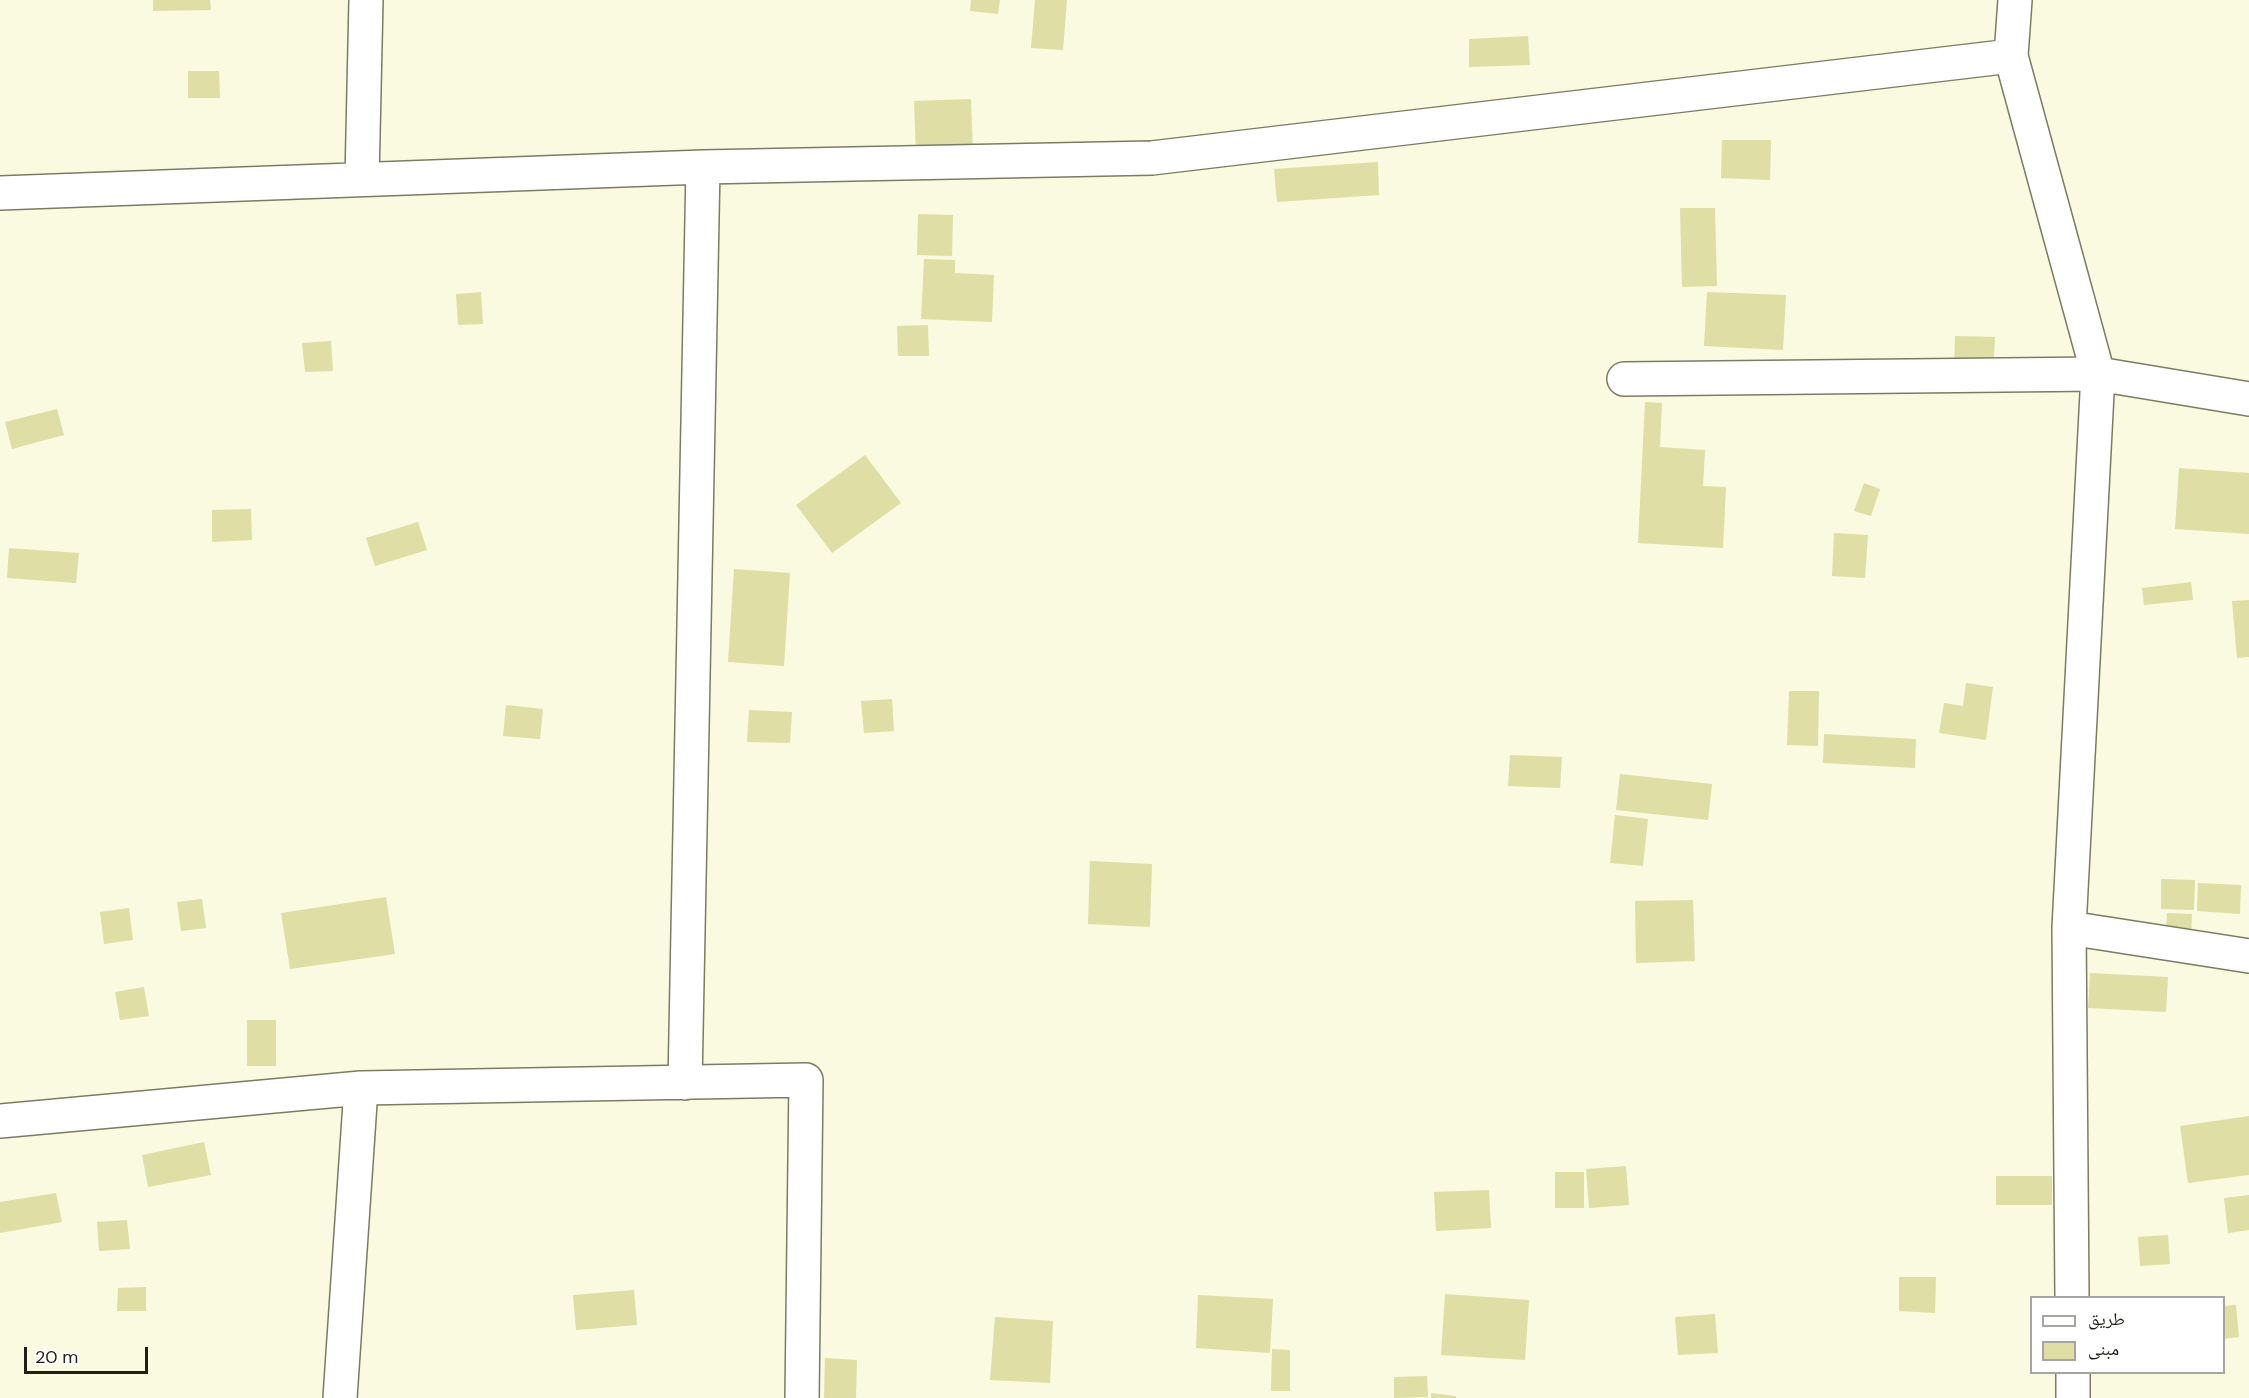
<!DOCTYPE html>
<html>
<head>
<meta charset="utf-8">
<style>
	body { margin:0 }
	#map { position:relative; width:2249px; height:1398px; overflow:hidden; background:#f9fadf; font-family:"DM Sans","Noto Naskh Arabic",sans-serif }
	canvas { display:block }
	.legend { position:absolute; left:2030px; top:1296px; width:195px; height:78px; box-sizing:border-box; background:#fff; border:2px solid #a5a5a2; margin:0; padding:8px 10px; list-style:none; font-size:18px; color:#1f1f16 }
	.legend li { display:flex; align-items:center; gap:12px; height:30px }
	.legend b { width:30px; border:2px solid #a5a5a2 }
	.scale { position:absolute; left:24px; top:1347px; width:124px; height:27px; box-sizing:border-box; border:3px solid #1f1f16; border-top:0; padding-left:8px; font-size:18px; line-height:21px; white-space:nowrap; color:#1f1f16; -webkit-text-stroke:4px #fff; paint-order:stroke }
</style>
</head>
<body>
<div id="map">
<canvas width="2249" height="1398"></canvas>
<ul class="legend">
<li><b style="height:8px;background:#fff"></b>طريق</li>
<li><b style="height:16px;background:#dedea5"></b>مبنى</li>
</ul>
<div class="scale">20 m</div>
</div>
<script>
const context = document.querySelector('canvas').getContext('2d');
context.lineJoin = 'round';
function paint(path, color) { context.fillStyle = color; context.fill(path, 'evenodd'); }
function stroke(path, color, width, dash) { context.strokeStyle = color; context.lineWidth = width; context.lineCap = dash ? 'butt' : 'round'; context.setLineDash(dash || []); context.stroke(path); }
paint(new Path2D(`
	M 153,0 L 210,0 L 211,10 L 153,11 Z
	M 971,0 L 1000,0 L 998,14 L 970,11 Z
	M 1035,0 L 1067,0 L 1063,50 L 1031,48 Z
	M 1528,36 L 1530,65 L 1469,67 L 1469,39 Z
	M 188,71 L 219,71 L 220,98 L 188,98 Z
	M 971,99 L 973,153 L 916,154 L 914,101 Z
	M 1722,140 L 1771,140 L 1770,180 L 1721,178 Z
	M 1378,162 L 1379,195 L 1277,202 L 1274,169 Z
	M 1680,208 L 1715,208 L 1717,286 L 1682,287 Z
	M 918,214 L 953,215 L 952,256 L 917,255 Z
	M 924,259 L 955,260 L 955,273 L 994,275 L 992,322 L 921,319 Z
	M 481,292 L 483,324 L 458,325 L 456,294 Z
	M 1707,292 L 1786,295 L 1783,350 L 1704,346 Z
	M 928,325 L 929,356 L 898,356 L 897,326 Z
	M 1955,336 L 1995,337 L 1993,373 L 1954,372 Z
	M 331,341 L 333,371 L 305,372 L 302,343 Z
	M 1645,402 L 1662,403 L 1660,447 L 1705,450 L 1703,486 L 1726,487 L 1723,548 L 1638,543 Z
	M 57,409 L 64,435 L 12,449 L 5,422 Z
	M 865,455 L 901,503 L 832,553 L 796,505 Z
	M 2179,468 L 2249,473 L 2249,534 L 2175,529 Z
	M 1864,483 L 1880,489 L 1871,516 L 1854,511 Z
	M 251,509 L 252,540 L 212,542 L 212,510 Z
	M 418,522 L 427,550 L 375,566 L 366,538 Z
	M 1834,533 L 1868,535 L 1865,578 L 1832,576 Z
	M 9,548 L 79,553 L 76,583 L 7,578 Z
	M 734,569 L 790,573 L 784,666 L 728,662 Z
	M 2191,582 L 2193,600 L 2144,605 L 2142,588 Z
	M 2249,600 L 2249,657 L 2237,658 L 2232,601 Z
	M 1966,683 L 1993,687 L 1986,740 L 1939,733 L 1944,703 L 1963,706 Z
	M 1789,691 L 1819,691 L 1818,746 L 1787,745 Z
	M 892,699 L 894,731 L 864,733 L 861,701 Z
	M 506,705 L 543,709 L 540,739 L 503,736 Z
	M 749,710 L 792,712 L 790,743 L 747,742 Z
	M 1824,734 L 1916,739 L 1915,768 L 1823,763 Z
	M 1510,755 L 1562,757 L 1560,788 L 1508,786 Z
	M 1620,774 L 1712,784 L 1708,820 L 1616,810 Z
	M 1615,815 L 1648,819 L 1643,866 L 1610,863 Z
	M 1090,861 L 1152,864 L 1150,927 L 1088,924 Z
	M 2161,879 L 2195,880 L 2194,910 L 2161,909 Z
	M 2198,883 L 2241,885 L 2240,914 L 2197,911 Z
	M 386,897 L 395,954 L 290,969 L 281,913 Z
	M 202,899 L 206,928 L 181,931 L 177,902 Z
	M 1693,900 L 1695,961 L 1636,963 L 1635,901 Z
	M 129,908 L 133,940 L 104,944 L 100,912 Z
	M 2167,913 L 2192,914 L 2191,937 L 2166,936 Z
	M 2090,973 L 2168,977 L 2166,1012 L 2088,1008 Z
	M 144,987 L 149,1016 L 120,1020 L 115,992 Z
	M 247,1020 L 276,1020 L 276,1066 L 247,1066 Z
	M 2249,1116 L 2249,1175 L 2188,1183 L 2180,1126 Z
	M 204,1142 L 211,1175 L 148,1187 L 142,1155 Z
	M 1626,1166 L 1629,1205 L 1589,1208 L 1586,1169 Z
	M 1555,1172 L 1584,1172 L 1584,1208 L 1555,1208 Z
	M 1996,1176 L 2052,1176 L 2052,1205 L 1996,1205 Z
	M 1489,1190 L 1491,1228 L 1436,1231 L 1434,1192 Z
	M 56,1193 L 62,1222 L 0,1233 L 0,1202 Z
	M 2249,1195 L 2249,1230 L 2228,1233 L 2224,1198 Z
	M 127,1220 L 130,1249 L 99,1251 L 97,1222 Z
	M 2168,1235 L 2170,1264 L 2140,1266 L 2138,1237 Z
	M 1899,1277 L 1936,1277 L 1935,1313 L 1899,1311 Z
	M 146,1287 L 146,1311 L 117,1311 L 118,1288 Z
	M 634,1290 L 637,1325 L 576,1330 L 573,1295 Z
	M 1445,1294 L 1529,1300 L 1525,1360 L 1441,1355 Z
	M 1198,1295 L 1273,1299 L 1270,1353 L 1196,1348 Z
	M 2236,1305 L 2239,1337 L 2224,1339 L 2224,1306 Z
	M 1715,1314 L 1718,1353 L 1678,1355 L 1675,1317 Z
	M 995,1317 L 1053,1321 L 1050,1383 L 990,1380 Z
	M 1272,1349 L 1290,1350 L 1290,1391 L 1271,1391 Z
	M 825,1358 L 857,1360 L 856,1398 L 824,1398 Z
	M 1427,1376 L 1428,1397 L 1394,1398 L 1394,1377 Z
	M 1431,1393 L 1456,1396 L 1456,1398 L 1431,1398 Z`), '#dedea5');
const street = new Path2D(`
	M 362,179 L 366,0
	M 0,193 L 703,167 L 1152,158 L 2011,56 L 2015,0
	M 1624,379 L 2098,374 L 2011,56
	M 2069,928 L 2249,956
	M 685,1083 L 703,167
	M 0,1121 L 361,1088 L 806,1080 L 802,1398
	M 2072,1298 L 2069,928 L 2098,374 L 2249,399
	M 2073,1372 L 2073,1398
	M 340,1398 L 361,1088`);
stroke(street, '#7b7c64', 36);
stroke(street, '#fff', 33);
</script>
</body>
</html>
